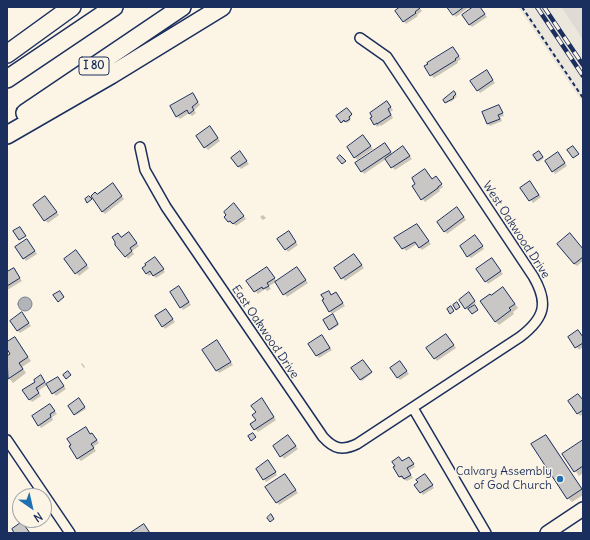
<!DOCTYPE html>
<html>
<head>
<meta charset="utf-8">
<style>
	body { margin:0 }
	#map { position:relative; width:590px; height:540px; overflow:hidden; background:#fcf5e5; font-family:Delius,sans-serif }
	canvas { display:block }
	.frame { position:absolute; inset:0; border:8px solid #1b2f5e; pointer-events:none }
	.north { position:absolute; left:12px; top:488px; width:40px; height:40px; box-sizing:border-box; background:#fcf5e5; border:1px solid #a2a6af; border-radius:50%; rotate:146deg; font-size:11px; font-weight:700; line-height:16px; text-align:center; color:#1b2f5e }
	.north::after { content:''; display:block; margin:auto; width:14px; height:18px; background:#1f6fb2; clip-path:polygon(50% 0,100% 100%,50% 72%,0 100%) }
</style>
</head>
<body>
<div id="map">
<canvas width="590" height="540"></canvas>
<div class="frame"></div>
<div class="north">N</div>
</div>
<script>
const context = document.querySelector('canvas').getContext('2d');
context.lineJoin = 'round';
function paint(path, color) { context.fillStyle = color; context.fill(path, 'evenodd'); }
function stroke(path, color, width, dash) { context.strokeStyle = color; context.lineWidth = width; context.lineCap = dash ? 'butt' : 'round'; context.setLineDash(dash || []); context.stroke(path); }
function drawText(font, color, halo, rows, align = 'center') {
  context.font = font + ' Delius,sans-serif'; context.lineWidth = 3; context.setLineDash([]); context.textBaseline = 'middle'; context.strokeStyle = halo; context.fillStyle = color; for (const [text, x, y, turn = 0] of rows) {
    context.save(); context.translate(x, y); context.rotate((+turn || 0) * Math.PI / 180); context.textAlign = isNaN(turn) ? turn : align; if (halo) context.strokeText(text, 0, 0); context.fillText(text, 0, 0); context.restore();
  }
}
paint(new Path2D(`
	M 518,7 L 561,7 L 583,40 L 583,103 Z`), '#ece7dc');
paint(new Path2D(`
	M 561,7 L 583,7 L 583,40 Z`), '#dfdbd4');
const water = new Path2D(`
	M18 304a7 7 0 1 1 14 0a7 7 0 1 1-14 0Z`);
paint(water, '#b2b4b8');
stroke(water, '#767f94', 1);
paint(new Path2D(`
	M 402,7 L 419,7 L 422,11 L 417,15 L 418,16 L 406,24 L 396,11 Z
	M 448,7 L 467,7 L 468,8 L 456,17 Z
	M 475,7 L 480,7 L 487,17 L 472,27 L 469,24 Z
	M 453,48 L 461,59 L 457,62 L 458,63 L 434,78 L 431,75 Z
	M 489,74 L 495,83 L 480,93 L 472,82 Z
	M 454,93 L 457,96 L 451,102 L 450,101 L 447,103 L 444,100 Z
	M 195,97 L 200,105 L 194,110 L 196,113 L 192,116 L 189,113 L 180,119 L 177,116 Z
	M 387,102 L 393,110 L 390,112 L 393,118 L 381,126 L 380,125 L 377,127 L 375,124 Z
	M 499,106 L 504,116 L 500,117 L 502,121 L 490,126 L 488,124 Z
	M 347,109 L 352,116 L 349,118 L 351,120 L 347,123 L 345,121 L 342,123 L 337,116 Z
	M 213,130 L 220,141 L 208,150 L 197,136 Z
	M 363,136 L 373,149 L 357,160 L 355,157 Z
	M 387,147 L 393,155 L 406,150 L 412,159 L 395,170 L 386,159 L 364,174 L 362,171 Z
	M 240,152 L 249,164 L 241,169 L 232,158 Z
	M 540,153 L 544,158 L 539,162 L 534,156 Z
	M 560,156 L 567,166 L 555,174 L 553,171 Z
	M 425,170 L 432,179 L 438,180 L 443,187 L 439,190 L 440,191 L 425,202 L 413,186 L 417,184 Z
	M 532,185 L 541,197 L 533,203 L 522,188 Z
	M 115,187 L 124,199 L 105,214 L 102,211 L 97,195 Z
	M 45,197 L 59,215 L 48,223 L 45,220 Z
	M 234,204 L 246,219 L 236,226 L 233,223 L 231,224 L 226,217 Z
	M 460,211 L 466,220 L 447,234 L 445,231 Z
	M 263,215 L 266,218 L 263,220 L 260,217 Z
	M 417,225 L 431,244 L 422,250 L 417,244 L 406,251 L 396,238 Z
	M 291,235 L 298,245 L 288,252 L 286,249 Z
	M 131,236 L 139,246 L 132,251 L 134,254 L 128,259 L 116,244 L 122,238 Z
	M 477,239 L 484,249 L 471,258 L 468,256 Z
	M 27,240 L 37,254 L 26,261 L 16,247 Z
	M 583,250 L 583,261 L 577,266 L 574,264 Z
	M 78,254 L 89,268 L 79,276 L 65,260 Z
	M 354,255 L 364,268 L 345,281 L 335,268 Z
	M 492,259 L 503,274 L 488,284 L 477,269 Z
	M 157,261 L 165,272 L 156,278 L 152,274 L 149,276 L 146,273 Z
	M 297,268 L 308,283 L 287,297 L 276,282 L 269,286 L 271,289 L 267,291 L 265,289 L 258,294 L 248,281 L 269,270 L 277,282 Z
	M 16,272 L 22,281 L 7,290 L 7,273 Z
	M 182,290 L 191,305 L 183,310 L 181,307 Z
	M 329,292 L 332,296 L 338,296 L 345,306 L 332,314 L 330,311 L 325,299 Z
	M 507,292 L 518,308 L 513,312 L 514,314 L 499,325 L 495,321 L 492,296 Z
	M 469,294 L 476,303 L 467,309 L 460,300 Z
	M 168,312 L 175,322 L 165,329 L 163,326 Z
	M 24,316 L 31,326 L 20,333 L 17,330 Z
	M 333,317 L 339,325 L 331,330 L 330,329 Z
	M 322,336 L 332,350 L 319,358 L 309,344 Z
	M 570,337 L 583,337 L 583,347 L 579,350 Z
	M 15,338 L 31,361 L 22,367 L 26,373 L 13,383 L 7,376 L 7,358 L 12,354 L 7,348 L 7,343 Z
	M 449,338 L 456,348 L 437,361 L 428,348 Z
	M 219,344 L 233,365 L 219,373 L 203,350 Z
	M 363,361 L 372,373 L 362,381 L 353,368 Z
	M 400,362 L 409,374 L 400,380 L 397,377 Z
	M 82,363 L 85,367 L 84,368 L 81,364 Z
	M 43,379 L 47,385 L 60,380 L 66,389 L 56,396 L 47,385 L 38,391 L 41,396 L 32,402 L 23,390 Z
	M 80,400 L 86,409 L 76,415 L 75,414 Z
	M 583,401 L 583,414 L 580,416 L 578,413 Z
	M 264,402 L 276,420 L 258,432 L 251,424 L 257,420 Z
	M 50,405 L 57,414 L 52,417 L 53,420 L 41,428 L 39,425 Z
	M 88,431 L 91,435 L 92,434 L 95,437 L 99,443 L 93,447 L 96,451 L 81,461 L 78,458 Z
	M 546,436 L 550,440 L 583,491 L 583,495 L 572,502 L 568,498 Z
	M 291,439 L 298,449 L 284,459 L 274,446 Z
	M 583,442 L 583,473 L 579,476 L 563,454 Z
	M 411,460 L 415,467 L 408,471 L 413,478 L 407,481 L 400,477 L 396,466 L 402,462 Z
	M 271,464 L 277,475 L 266,482 L 264,479 Z
	M 285,475 L 298,493 L 279,505 L 277,502 Z
	M 428,478 L 434,488 L 423,495 L 416,485 Z`), '#0003');
const building = new Path2D(`
	M 400,7 L 419,7 L 420,8 L 415,12 L 416,13 L 403,22 L 395,11 Z
	M 447,7 L 464,7 L 453,15 Z
	M 473,7 L 480,7 L 485,14 L 469,25 L 462,15 Z
	M 453,47 L 459,56 L 455,59 L 456,60 L 430,76 L 424,66 L 428,64 L 427,63 Z
	M 487,70 L 493,80 L 477,91 L 470,81 Z
	M 454,91 L 456,94 L 453,97 L 454,98 L 445,103 L 443,100 Z
	M 193,93 L 198,102 L 192,107 L 194,110 L 189,114 L 187,110 L 176,117 L 170,106 Z
	M 387,101 L 391,107 L 388,109 L 391,115 L 377,124 L 377,123 L 374,125 L 370,118 L 372,117 L 370,113 Z
	M 499,105 L 503,113 L 498,115 L 500,119 L 487,124 L 482,112 Z
	M 347,108 L 352,114 L 349,117 L 350,119 L 345,122 L 344,120 L 341,123 L 336,116 Z
	M 210,126 L 218,138 L 204,148 L 196,136 Z
	M 363,135 L 371,146 L 354,158 L 347,147 Z
	M 385,143 L 391,152 L 361,172 L 355,163 Z
	M 403,146 L 410,156 L 391,168 L 385,159 Z
	M 573,146 L 579,154 L 573,158 L 567,150 Z
	M 240,151 L 247,161 L 238,167 L 231,158 Z
	M 539,151 L 543,157 L 537,161 L 533,155 Z
	M 558,152 L 565,163 L 552,172 L 545,161 Z
	M 340,155 L 346,161 L 342,164 L 337,158 Z
	M 425,169 L 432,179 L 436,176 L 442,184 L 438,187 L 438,188 L 421,200 L 412,186 L 415,184 L 412,178 Z
	M 530,181 L 539,195 L 529,201 L 520,188 Z
	M 113,183 L 122,196 L 102,212 L 91,196 L 95,192 L 97,194 Z
	M 45,196 L 57,212 L 44,221 L 33,205 Z
	M 89,196 L 92,199 L 87,203 L 85,199 Z
	M 234,203 L 244,216 L 233,224 L 230,221 L 228,222 L 224,217 L 226,215 L 224,212 Z
	M 457,207 L 464,217 L 444,232 L 437,222 Z
	M 417,224 L 429,241 L 419,248 L 415,242 L 402,249 L 394,238 Z
	M 20,227 L 26,236 L 19,240 L 13,231 Z
	M 289,231 L 296,242 L 285,250 L 277,239 Z
	M 129,232 L 137,243 L 130,248 L 132,251 L 125,257 L 115,245 L 115,242 L 112,237 L 118,233 L 121,237 Z
	M 570,233 L 583,249 L 583,257 L 574,264 L 557,244 Z
	M 475,235 L 483,246 L 467,257 L 460,246 Z
	M 27,239 L 35,251 L 23,259 L 15,247 Z
	M 76,250 L 87,265 L 75,274 L 64,259 Z
	M 354,254 L 362,265 L 341,279 L 334,268 Z
	M 155,257 L 164,269 L 153,276 L 150,271 L 146,274 L 142,268 L 146,265 L 145,264 Z
	M 492,258 L 501,271 L 485,282 L 476,269 Z
	M 267,267 L 275,278 L 267,283 L 269,286 L 263,289 L 262,287 L 254,292 L 246,281 Z
	M 297,267 L 306,280 L 283,295 L 275,282 Z
	M 14,268 L 20,278 L 7,286 L 7,272 Z
	M 179,286 L 189,302 L 180,308 L 170,292 Z
	M 503,287 L 515,304 L 509,308 L 511,310 L 495,322 L 480,301 L 490,294 L 491,295 Z
	M 60,291 L 64,297 L 58,302 L 53,295 Z
	M 329,291 L 331,295 L 336,292 L 343,303 L 329,312 L 322,300 L 324,299 L 321,295 Z
	M 469,292 L 475,301 L 465,309 L 459,300 Z
	M 457,302 L 460,307 L 456,310 L 453,305 Z
	M 475,305 L 478,310 L 472,314 L 468,309 Z
	M 451,306 L 454,311 L 450,314 L 447,309 Z
	M 166,309 L 173,319 L 162,327 L 155,316 Z
	M 22,312 L 29,323 L 17,331 L 10,321 Z
	M 333,314 L 338,324 L 329,330 L 323,320 Z
	M 578,330 L 583,337 L 583,343 L 575,348 L 568,337 Z
	M 446,334 L 454,345 L 434,359 L 426,348 Z
	M 322,335 L 330,348 L 316,356 L 308,344 Z
	M 15,337 L 28,357 L 19,363 L 23,369 L 8,379 L 7,356 L 10,354 L 7,349 L 7,342 Z
	M 217,340 L 231,362 L 216,371 L 202,350 Z
	M 363,360 L 372,372 L 360,380 L 351,368 Z
	M 400,361 L 407,371 L 397,378 L 390,368 Z
	M 68,371 L 71,375 L 66,379 L 63,375 Z
	M 41,375 L 45,382 L 36,388 L 39,393 L 29,400 L 22,390 L 35,382 L 34,380 Z
	M 58,377 L 64,386 L 52,394 L 46,384 Z
	M 578,394 L 583,400 L 583,410 L 577,414 L 568,401 Z
	M 79,398 L 85,407 L 74,415 L 68,406 Z
	M 262,398 L 274,417 L 254,430 L 250,424 L 256,420 L 252,415 L 256,412 L 251,406 Z
	M 50,404 L 55,411 L 50,414 L 51,417 L 38,426 L 32,416 Z
	M 86,427 L 90,434 L 92,433 L 97,440 L 91,444 L 94,448 L 77,459 L 69,446 L 71,445 L 67,439 Z
	M 253,433 L 256,437 L 251,441 L 248,436 Z
	M 288,435 L 296,446 L 280,457 L 273,446 Z
	M 546,435 L 582,489 L 567,499 L 531,444 Z
	M 583,440 L 583,466 L 574,472 L 562,454 Z
	M 399,457 L 402,461 L 409,457 L 414,464 L 407,468 L 411,475 L 404,479 L 402,476 L 399,477 L 393,467 L 395,466 L 392,462 Z
	M 268,460 L 276,472 L 263,480 L 256,469 Z
	M 285,474 L 296,490 L 276,503 L 265,487 Z
	M 425,474 L 433,485 L 420,493 L 414,485 L 418,482 L 416,480 Z
	M 271,514 L 274,519 L 270,522 L 267,518 Z
	M 22,522 L 30,533 L 14,533 L 12,529 Z
	M 144,524 L 150,533 L 130,533 Z`);
paint(building, '#c8c7c6');
stroke(building, '#1b2f5e', 1);
const street = new Path2D(`
	M 140,147 L 145,170 L 166,207 L 323,437 C 334,449 342,451 357,444 L 520,337 C 545,318 549,303 533,276 L 387,57 L 360,38
	M 413,408 L 486,533
	M 7,440 L 70,533`);
const secondary = new Path2D(`
	M 547,533 L 583,509`);
const highway = new Path2D(`
	M 7,54 L 72,7
	M 7,79 L 114,7
	M 25,113 L 182,7
	M 7,135 L 111,75 L 222,7`);
stroke(street, '#1b2f5e', 12);
stroke(secondary, '#1b2f5e', 16);
stroke(highway, '#1b2f5e', 20);
stroke(new Path2D(`
	M 522,7 L 583,98`), '#1b2f5e', 2, [4, 3]);
stroke(street, '#fcf5e5', 9);
stroke(secondary, '#fcf5e5', 13);
stroke(highway, '#fcf5e5', 17);
const rail = new Path2D(`
	M 537,7 L 583,76
	M 544,7 L 583,65`);
stroke(rail, '#1b2f5e', 4.5);
stroke(rail, '#fcf5e5', 3, [9]);
for (const [x, y, r, color] of [
	[560,479,4,"#1f6fb2"]
]) { const dot = new Path2D(); dot.arc(x, y, r, 0, 2 * Math.PI); context.fillStyle = color; context.fill(dot); stroke(dot, '#fcf5e5', 1.5); }
for (const [x, y, w] of [
	[94,66,30]
]) { const box = new Path2D(); box.roundRect(x - w / 2, y - 9, w, 18, 3); context.fillStyle = '#fcf5e5'; context.fill(box); stroke(box, '#1b2f5e', 1); }
drawText('bold 11px', '#1b2f5e', null, [
	["I 80",94,66]
]);
drawText('12px', '#1b2f5e', '#fcf5e5', [
	["West Oakwood Drive",516,230,57],
	["East Oakwood Drive",265,332,56]
]);
drawText('12px', '#1b2f5e', '#fcf5e5', [
	["Calvary Assembly",552,472],
	["of God Church",552,486]
], 'right');
</script>
</body>
</html>
